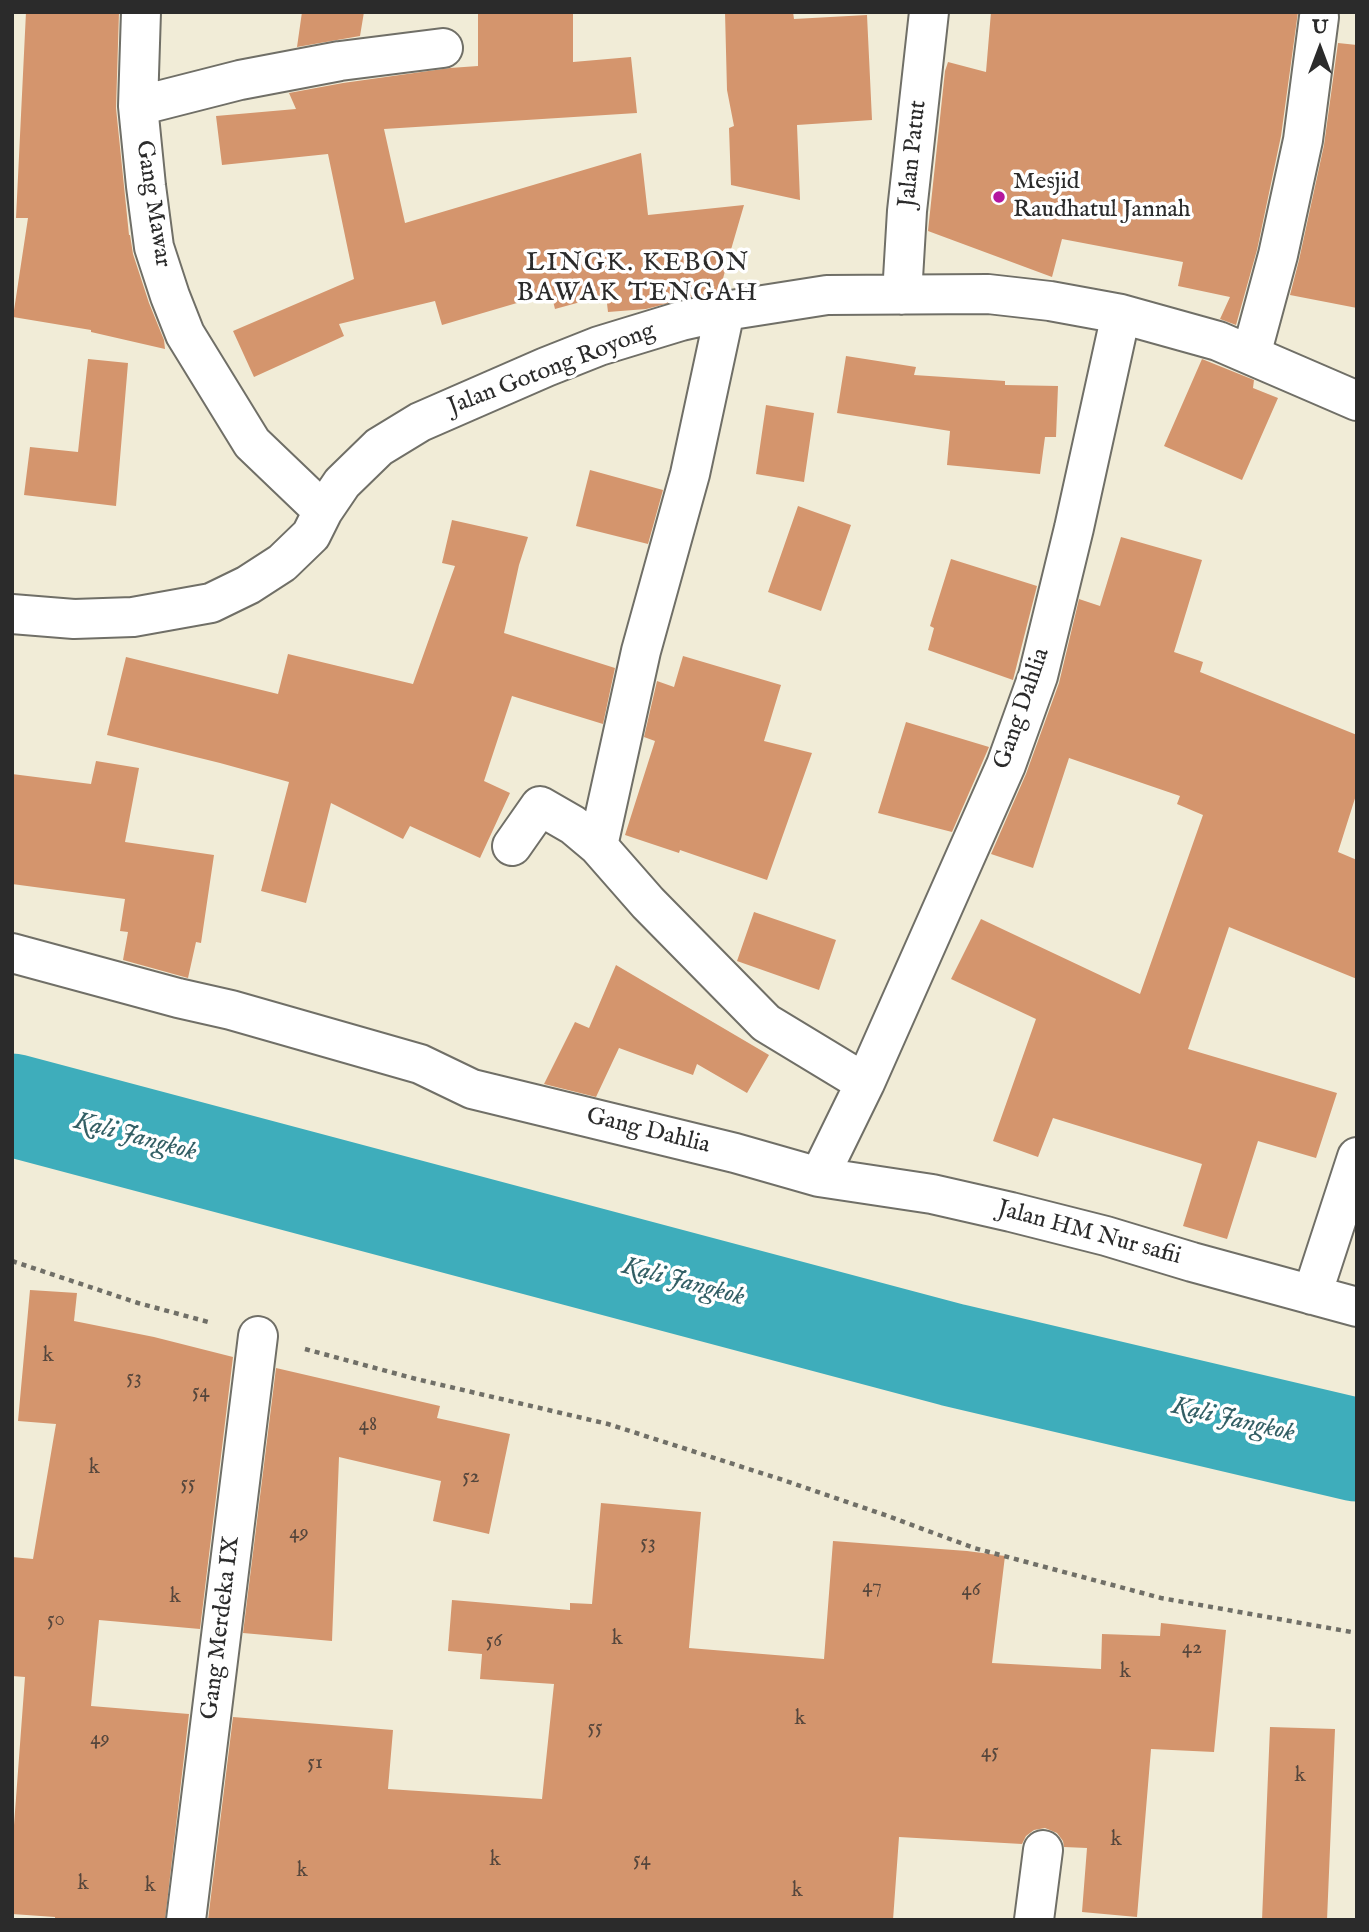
<!DOCTYPE html>
<html>
<head>
<meta charset="utf-8">
<style>
	body { margin:0 }
	#map { position:relative; width:1369px; height:1932px; overflow:hidden; background:#f1ecd7; font-family:"IM FELL English",serif }
	canvas { display:block }
	.frame { position:absolute; inset:0; border:14px solid #2b2b2b; pointer-events:none }
	.north { position:absolute; left:1285px; top:14px; width:70px; height:70px; -webkit-text-stroke:5px #fff; paint-order:stroke; rotate:0deg; font-size:19px; font-weight:700; line-height:28px; text-align:center; color:#2b2b2b }
	.north::after { content:''; display:block; margin:auto; width:24px; height:32px; background:#2b2b2b; clip-path:polygon(50% 0,100% 100%,50% 72%,0 100%) }
</style>
</head>
<body>
<div id="map">
<canvas width="1369" height="1932"></canvas>
<div class="frame"></div>
<div class="north">U</div>
</div>
<script>
const context = document.querySelector('canvas').getContext('2d');
context.lineJoin = 'round';
function stroke(path, color, width, dash) { context.strokeStyle = color; context.lineWidth = width; context.lineCap = dash ? 'butt' : 'round'; context.setLineDash(dash || []); context.stroke(path); }
function paint(path, color) { context.fillStyle = color; context.fill(path, 'evenodd'); }
function drawText(font, color, halo, rows, align = 'center') {
  context.font = font + ' "IM FELL English",serif'; context.lineWidth = 7; context.setLineDash([]); context.textBaseline = 'middle'; context.strokeStyle = halo; context.fillStyle = color; for (const [text, x, y, turn = 0] of rows) {
    context.save(); context.translate(x, y); context.rotate((+turn || 0) * Math.PI / 180); context.textAlign = isNaN(turn) ? turn : align; if (halo) context.strokeText(text, 0, 0); context.fillText(text, 0, 0); context.restore();
  }
}
stroke(new Path2D(`
	M 12,1105 L 953,1355 L 1357,1450`), '#3eadbb', 103);
paint(new Path2D(`
	M 26,12 L 119,12 L 116,108 L 129,235 L 130,235 L 133,254 L 149,303 L 164,340 L 165,349 L 91,332 L 91,330 L 13,317 L 28,218 L 16,218 Z
	M 302,12 L 364,12 L 360,36 L 297,47 Z
	M 478,12 L 573,12 L 573,62 L 631,57 L 637,113 L 384,129 L 405,223 L 641,153 L 648,215 L 744,205 L 730,253 L 724,253 L 725,271 L 720,290 L 646,309 L 608,312 L 606,295 L 555,309 L 551,293 L 442,325 L 435,301 L 339,324 L 344,336 L 254,377 L 233,331 L 354,279 L 328,154 L 222,165 L 216,116 L 296,109 L 289,93 L 343,83 L 450,68 L 478,66 Z
	M 725,12 L 793,12 L 794,19 L 867,15 L 872,120 L 797,125 L 800,200 L 731,185 L 729,128 L 734,126 L 727,90 Z
	M 991,12 L 1298,12 L 1281,136 L 1257,250 L 1236,325 L 1220,319 L 1230,297 L 1178,286 L 1183,262 L 1062,239 L 1052,277 L 928,231 L 945,71 L 948,62 L 986,72 Z
	M 1338,43 L 1357,45 L 1357,308 L 1290,295 L 1299,260 L 1324,145 Z
	M 846,356 L 916,367 L 914,375 L 1005,381 L 1005,385 L 1058,386 L 1056,437 L 1045,437 L 1040,474 L 947,465 L 950,431 L 837,413 Z
	M 88,359 L 128,363 L 116,506 L 24,495 L 30,447 L 78,452 Z
	M 1202,359 L 1254,380 L 1253,388 L 1278,398 L 1242,480 L 1164,446 Z
	M 766,405 L 814,413 L 804,482 L 756,474 Z
	M 590,470 L 663,490 L 648,544 L 576,526 Z
	M 798,506 L 851,525 L 821,611 L 768,592 Z
	M 452,520 L 528,537 L 519,565 L 504,633 L 615,668 L 603,724 L 512,696 L 484,781 L 510,793 L 480,858 L 410,826 L 403,839 L 331,803 L 306,903 L 261,891 L 289,782 L 220,763 L 107,735 L 126,657 L 278,694 L 288,654 L 413,684 L 455,566 L 442,563 Z
	M 1121,537 L 1202,560 L 1174,652 L 1203,662 L 1200,672 L 1357,735 L 1357,792 L 1338,852 L 1357,860 L 1357,979 L 1229,927 L 1188,1049 L 1337,1093 L 1316,1158 L 1258,1141 L 1227,1239 L 1183,1226 L 1202,1164 L 1053,1118 L 1038,1157 L 993,1141 L 1036,1019 L 951,979 L 981,919 L 1140,994 L 1203,815 L 1177,804 L 1180,796 L 1069,758 L 1033,868 L 991,854 L 1026,774 L 1059,683 L 1079,599 L 1100,606 Z
	M 951,559 L 1037,586 L 1013,680 L 928,650 L 934,628 L 930,626 Z
	M 683,656 L 781,685 L 764,741 L 812,753 L 767,880 L 680,850 L 679,853 L 625,835 L 655,741 L 644,737 L 657,681 L 674,687 Z
	M 906,722 L 989,747 L 952,832 L 878,813 Z
	M 96,761 L 139,768 L 125,842 L 214,855 L 201,943 L 196,942 L 188,978 L 123,960 L 128,932 L 120,931 L 125,899 L 12,884 L 12,774 L 91,784 Z
	M 754,912 L 836,940 L 819,990 L 737,961 Z
	M 616,965 L 769,1055 L 747,1093 L 697,1064 L 693,1075 L 619,1048 L 596,1097 L 544,1084 L 575,1022 L 589,1028 Z
	M 30,1290 L 77,1293 L 74,1321 L 154,1337 L 233,1357 L 200,1629 L 99,1620 L 91,1706 L 189,1714 L 165,1920 L 55,1920 L 55,1917 L 12,1914 L 12,1852 L 25,1677 L 12,1676 L 12,1557 L 33,1559 L 56,1424 L 18,1421 Z
	M 276,1368 L 440,1406 L 437,1418 L 510,1434 L 489,1534 L 433,1521 L 441,1481 L 339,1457 L 332,1641 L 243,1633 Z
	M 601,1503 L 701,1512 L 689,1648 L 824,1659 L 833,1541 L 967,1551 L 1005,1556 L 992,1663 L 1101,1669 L 1102,1634 L 1160,1636 L 1161,1623 L 1226,1630 L 1214,1752 L 1151,1749 L 1137,1917 L 1082,1912 L 1087,1848 L 1064,1847 L 1063,1841 L 1057,1833 L 1045,1828 L 1034,1830 L 1026,1836 L 1022,1844 L 899,1837 L 893,1920 L 208,1920 L 233,1717 L 393,1730 L 388,1789 L 542,1799 L 554,1684 L 480,1679 L 482,1654 L 448,1651 L 452,1600 L 570,1610 L 570,1603 L 592,1604 Z
	M 1270,1727 L 1335,1729 L 1327,1920 L 1262,1920 Z`), '#d4956d');
const minor = new Path2D(`
	M 141,12 L 138,106 L 146,186 L 154,247 L 170,296 L 185,334 L 252,443 L 323,511
	M 138,106 L 240,80 L 340,61 L 443,48
	M 902,295 L 907,211 L 929,12
	M 1251,355 L 1278,255 L 1303,140 L 1319,17
	M 12,614 L 74,619 L 133,617 L 211,603 L 248,585 L 282,563 L 311,535 L 323,511 L 342,483 L 379,447 L 420,422 L 546,367 L 599,346 L 681,321 L 725,311 L 827,295 L 988,294 L 1050,301 L 1121,314 L 1218,341 L 1357,401
	M 512,846 L 540,806 L 573,825 L 598,846 L 648,903 L 766,1023 L 865,1083
	M 598,846 L 641,651 L 690,474 L 725,311
	M 12,953 L 178,998 L 231,1010 L 420,1064 L 472,1089 L 735,1153 L 819,1177 L 932,1194 L 1011,1212 L 1106,1236 L 1192,1262 L 1357,1307
	M 819,1177 L 865,1083 L 1006,765 L 1038,676 L 1074,528 L 1121,314
	M 1312,1295 L 1357,1157
	M 186,1920 L 258,1336
	M 1034,1920 L 1043,1850`);
stroke(minor, '#706f67', 42);
stroke(new Path2D(`
	M 12,1261 L 138,1303 L 212,1323
	M 305,1349 L 416,1379 L 608,1424 L 783,1480 L 888,1516 L 974,1548 L 1161,1598 L 1357,1633`), '#706f67', 4.5, [5, 5]);
stroke(minor, '#fff', 38);
for (const [x, y, r, color] of [
	[999,197,7,"#b5179e"]
]) { const dot = new Path2D(); dot.arc(x, y, r, 0, 2 * Math.PI); context.fillStyle = color; context.fill(dot); stroke(dot, '#fff', 2.5); }
drawText('21px', '#55463c', null, [
	["k",48,1357],
	["53",134,1379],
	["54",201,1393],
	["48",368,1426],
	["k",94,1469],
	["52",471,1478],
	["55",188,1485],
	["49",299,1534],
	["53",648,1544],
	["47",872,1588],
	["46",971,1591],
	["k",175,1598],
	["50",56,1621],
	["k",617,1640],
	["56",494,1642],
	["42",1192,1649],
	["k",1125,1673],
	["k",800,1720],
	["55",595,1729],
	["49",100,1740],
	["45",990,1753],
	["51",315,1764],
	["k",1300,1777],
	["k",1116,1841],
	["k",495,1861],
	["54",642,1861],
	["k",302,1872],
	["k",83,1885],
	["k",150,1887],
	["k",797,1892]
]);
drawText('24px', '#2b2b2b', '#fff', [
	["Jalan Patut",914,154,-84],
	["Gang Mawar",152,204,81],
	["Jalan Gotong Royong",552,370,-21],
	["Gang Dahlia",1023,709,-71],
	["Gang Dahlia",648,1132,14],
	["Jalan HM Nur safii",1089,1234,15],
	["Gang Merdeka IX",222,1628,-83]
]);
drawText('24px', '#2b2b2b', '#fff', [
	["Mesjid",1013,183],
	["Raudhatul Jannah",1013,211]
], 'left');
context.letterSpacing = '2px';
drawText('26px', '#2b2b2b', '#fff', [
	["LINGK. KEBON",638,265],
	["BAWAK TENGAH",638,295]
]);
context.letterSpacing = '0px';
drawText('italic 26px', '#335f65', '#fff', [
	["Kali Jangkok",135,1138,15],
	["Kali Jangkok",683,1283,15],
	["Kali Jangkok",1233,1421,13]
]);
</script>
</body>
</html>
